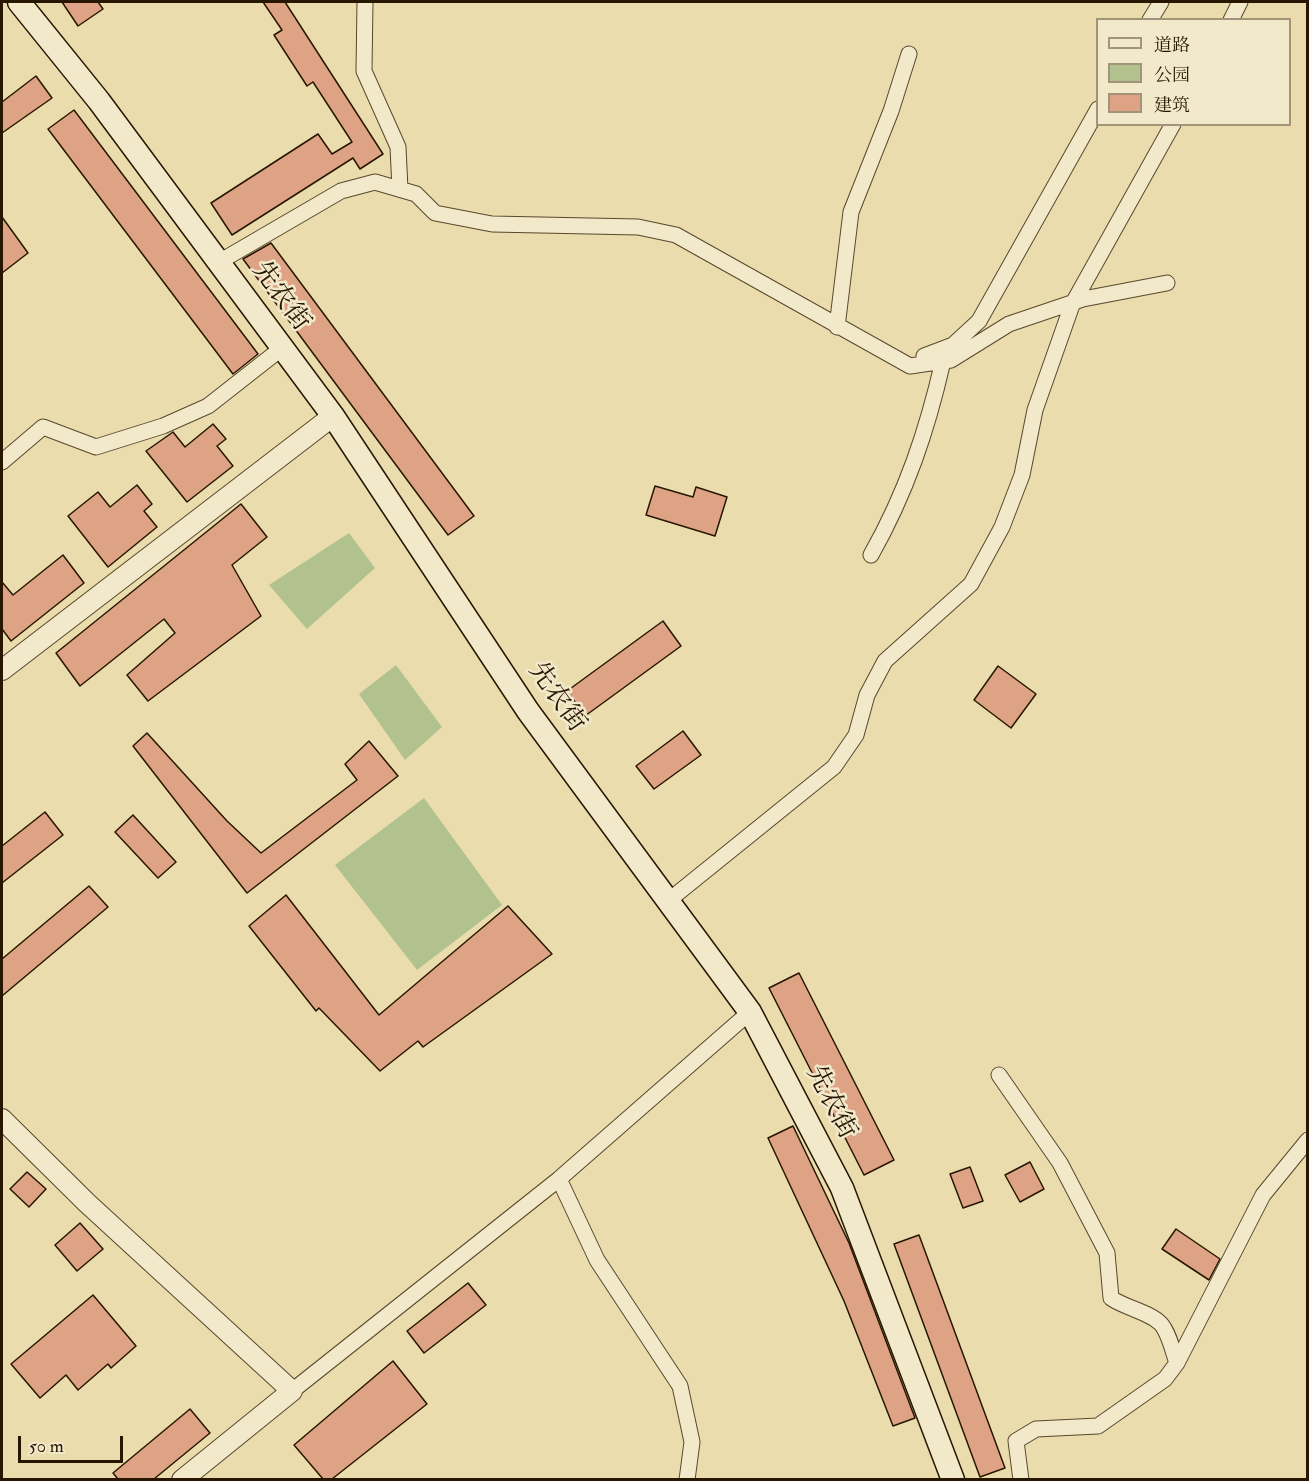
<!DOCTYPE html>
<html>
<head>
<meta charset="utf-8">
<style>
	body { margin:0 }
	#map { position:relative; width:1309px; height:1481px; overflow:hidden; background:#ebdcad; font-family:"IM FELL Double Pica","Noto Serif SC",serif }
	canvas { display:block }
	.frame { position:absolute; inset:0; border:3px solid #271701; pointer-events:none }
	.legend { position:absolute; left:1096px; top:18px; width:195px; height:108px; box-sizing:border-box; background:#f2e8ca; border:2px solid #a1947a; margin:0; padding:8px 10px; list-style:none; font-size:18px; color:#271701 }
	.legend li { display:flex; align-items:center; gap:12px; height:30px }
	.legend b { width:30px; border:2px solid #a1947a }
	.scale { position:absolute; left:18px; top:1436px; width:105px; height:27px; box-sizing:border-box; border:3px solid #271701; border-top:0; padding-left:8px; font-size:18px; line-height:21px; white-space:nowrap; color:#271701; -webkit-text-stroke:4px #f2e8ca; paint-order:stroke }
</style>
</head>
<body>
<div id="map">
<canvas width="1309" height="1481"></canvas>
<div class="frame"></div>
<ul class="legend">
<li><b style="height:8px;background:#f2e8ca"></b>道路</li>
<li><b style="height:16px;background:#b1c28f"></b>公园</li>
<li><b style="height:16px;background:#dda384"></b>建筑</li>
</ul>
<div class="scale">50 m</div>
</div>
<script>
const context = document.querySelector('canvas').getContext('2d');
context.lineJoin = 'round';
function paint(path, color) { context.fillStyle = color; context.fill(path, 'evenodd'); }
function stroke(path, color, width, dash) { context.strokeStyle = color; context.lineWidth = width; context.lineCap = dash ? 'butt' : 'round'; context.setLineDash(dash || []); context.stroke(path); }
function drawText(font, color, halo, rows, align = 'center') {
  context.font = font + ' "IM FELL Double Pica","Noto Serif SC",serif'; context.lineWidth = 5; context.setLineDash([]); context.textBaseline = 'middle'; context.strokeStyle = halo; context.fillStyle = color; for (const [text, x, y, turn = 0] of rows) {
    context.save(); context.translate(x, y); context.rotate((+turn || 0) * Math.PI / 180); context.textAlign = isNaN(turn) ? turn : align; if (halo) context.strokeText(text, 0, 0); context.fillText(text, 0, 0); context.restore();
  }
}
paint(new Path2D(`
	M 349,533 L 375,568 L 307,629 L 269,585 Z
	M 396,665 L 442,727 L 405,760 L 359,694 Z
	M 424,798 L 502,905 L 417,970 L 335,865 Z`), '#b1c28f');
const building = new Path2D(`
	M 62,2 L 98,2 L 103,9 L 78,26 Z
	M 263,2 L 285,2 L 383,154 L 360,169 L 353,158 L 232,235 L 211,203 L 318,134 L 332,154 L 352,142 L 313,82 L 307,86 L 274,35 L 282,30 Z
	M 36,76 L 52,98 L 2,133 L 2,102 Z
	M 74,110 L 258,354 L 233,374 L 48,129 Z
	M 2,217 L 28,253 L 2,273 Z
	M 271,243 L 474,516 L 448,535 L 243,259 Z
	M 213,424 L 226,439 L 217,446 L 233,466 L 187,502 L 146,451 L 173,432 L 185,447 Z
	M 137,485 L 152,504 L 144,511 L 157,527 L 108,567 L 68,516 L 98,492 L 110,507 Z
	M 655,486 L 693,497 L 696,487 L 727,497 L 715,536 L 646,515 Z
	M 241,504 L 267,537 L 232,565 L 261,616 L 148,701 L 127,675 L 175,633 L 164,619 L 80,686 L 56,653 Z
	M 63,555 L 84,583 L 11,641 L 2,629 L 2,582 L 13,595 Z
	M 663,621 L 681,646 L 585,716 L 567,691 Z
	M 998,666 L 1036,694 L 1011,728 L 974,700 Z
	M 683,731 L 701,755 L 654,789 L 636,766 Z
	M 147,733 L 227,821 L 261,853 L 357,780 L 345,764 L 369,741 L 398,776 L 247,893 L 133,746 Z
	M 45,812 L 63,835 L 2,883 L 2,846 Z
	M 133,815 L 176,862 L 158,878 L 115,832 Z
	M 89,886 L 108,907 L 2,996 L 2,959 Z
	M 286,895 L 379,1015 L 508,906 L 552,954 L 423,1047 L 418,1041 L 380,1071 L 319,1008 L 316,1011 L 249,926 Z
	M 799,973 L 894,1160 L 864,1175 L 769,988 Z
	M 793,1126 L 849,1243 L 915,1418 L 893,1426 L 844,1301 L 768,1138 Z
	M 1030,1162 L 1044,1189 L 1020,1202 L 1005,1175 Z
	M 970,1167 L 983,1201 L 963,1208 L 950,1174 Z
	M 27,1172 L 46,1189 L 29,1207 L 10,1189 Z
	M 80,1223 L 103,1249 L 77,1271 L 55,1245 Z
	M 1176,1229 L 1220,1259 L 1209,1280 L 1162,1249 Z
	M 919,1235 L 1005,1468 L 980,1477 L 894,1244 Z
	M 468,1283 L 486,1305 L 424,1353 L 407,1331 Z
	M 93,1295 L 136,1346 L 111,1368 L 108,1364 L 78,1390 L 66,1375 L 40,1398 L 11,1364 Z
	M 393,1361 L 427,1404 L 332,1479 L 323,1479 L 294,1445 Z
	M 190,1409 L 210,1433 L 154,1479 L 118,1479 L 113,1473 Z`);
paint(building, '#dda384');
stroke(building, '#271701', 1.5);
const minor = new Path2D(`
	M 365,2 L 364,71 L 398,147 L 400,189
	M 1150,20 L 1161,2
	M 1231,20 L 1240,2
	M 219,262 L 341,191 L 375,182 L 416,194 L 435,213 L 492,224 L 638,227 L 676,235 L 910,366 L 951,360 L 1009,324 L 1083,299 L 1167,283
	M 837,327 L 851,212 L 891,111 L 909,54
	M 924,356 L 953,345 L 979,321 L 1098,109
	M 2,462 L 43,427 L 96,447 L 163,426 L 208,406 L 282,348
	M 871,555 C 906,493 927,431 943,361
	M 668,901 L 834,767 L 856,735 L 867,695 L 885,661 L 971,584 L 1002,527 L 1022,475 L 1035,410 L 1072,305 L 1173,124
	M 999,1075 L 1060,1163 L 1107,1253 L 1111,1298 C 1125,1308 1150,1312 1161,1324 C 1169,1333 1173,1352 1177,1363
	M 559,1179 L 597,1260 L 680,1386 L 692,1442 L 687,1480
	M 292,1391 L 559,1179 L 750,1012
	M 1021,1480 L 1016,1441 L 1036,1429 L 1098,1426 L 1165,1379 L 1177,1363 L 1263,1195 L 1308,1140`);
const tertiary = new Path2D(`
	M 2,670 L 333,416
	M 2,1119 L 87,1203 L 292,1391 L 182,1480`);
const secondary = new Path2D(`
	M 19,2 L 99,101 L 333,416 L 528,711 L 750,1012 L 842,1188 L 953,1480`);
stroke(minor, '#58482c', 17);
stroke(tertiary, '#58482c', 22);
stroke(secondary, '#271701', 25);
stroke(minor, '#f2e8ca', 15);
stroke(tertiary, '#f2e8ca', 20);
stroke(secondary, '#f2e8ca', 22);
drawText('26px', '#271701', '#f2e8ca', [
	["先农街",280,297,54],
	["先农街",556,698,55],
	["先农街",830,1103,63]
]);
</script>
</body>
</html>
